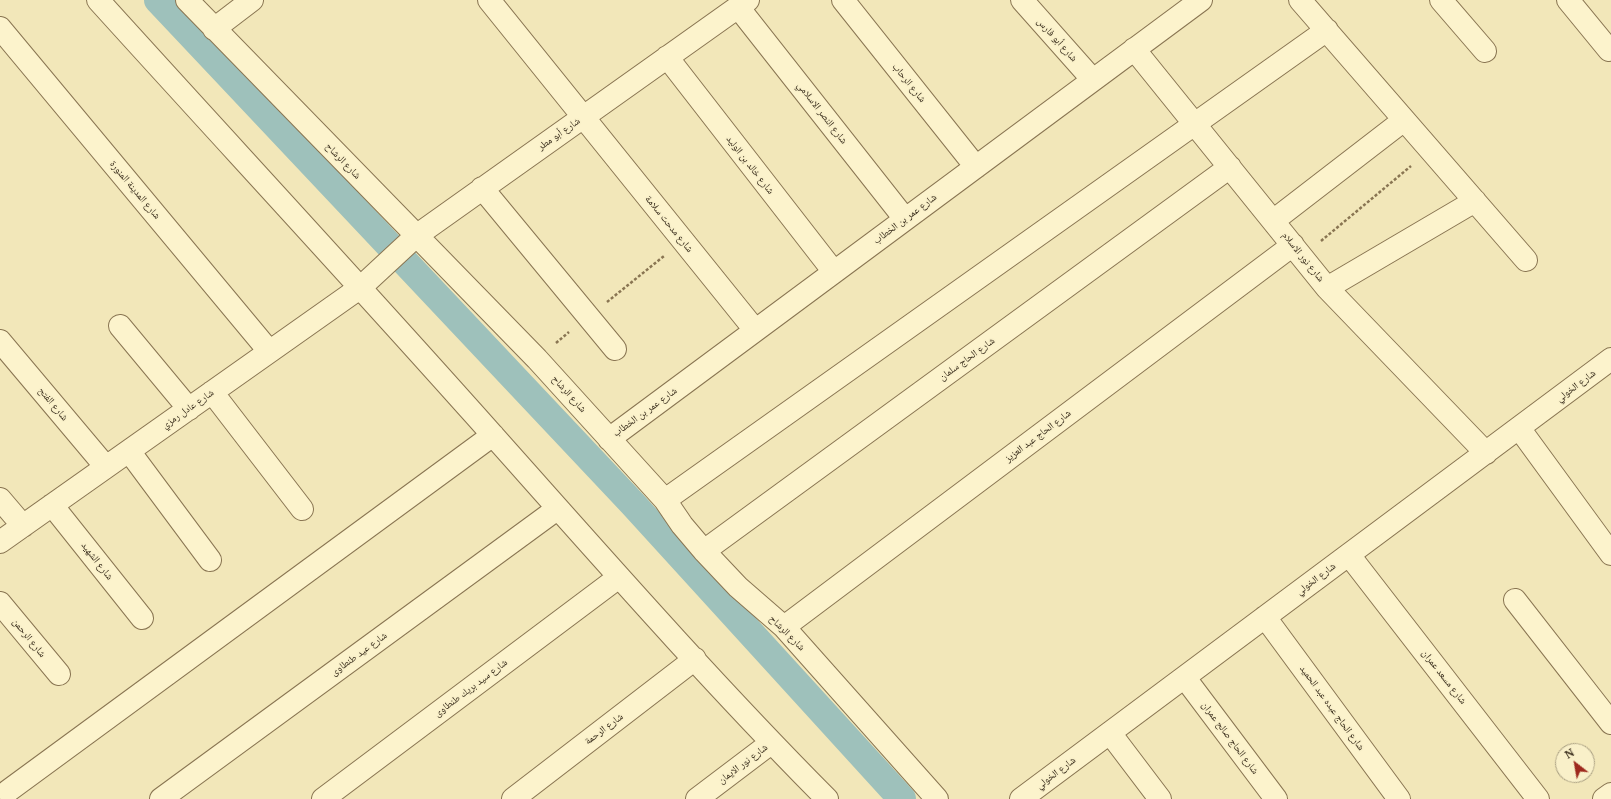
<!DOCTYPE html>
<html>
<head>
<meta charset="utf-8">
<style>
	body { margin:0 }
	#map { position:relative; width:1611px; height:799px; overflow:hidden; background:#f2e7b9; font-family:"Noto Serif",serif }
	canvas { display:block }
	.north { position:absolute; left:1555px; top:743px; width:40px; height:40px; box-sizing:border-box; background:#f9f0c9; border:1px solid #aba183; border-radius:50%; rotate:329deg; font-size:11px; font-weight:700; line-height:16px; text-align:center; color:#362a19 }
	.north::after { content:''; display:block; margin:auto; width:14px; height:18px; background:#9e291d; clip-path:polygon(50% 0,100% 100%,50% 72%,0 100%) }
</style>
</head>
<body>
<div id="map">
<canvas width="1611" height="799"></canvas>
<div class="north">N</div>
</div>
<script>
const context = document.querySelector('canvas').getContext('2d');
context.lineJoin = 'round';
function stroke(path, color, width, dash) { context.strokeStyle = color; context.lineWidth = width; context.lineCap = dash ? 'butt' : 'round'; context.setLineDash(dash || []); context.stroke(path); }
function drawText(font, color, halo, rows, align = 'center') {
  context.font = font + ' "Noto Serif","Noto Naskh Arabic",serif'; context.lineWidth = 3; context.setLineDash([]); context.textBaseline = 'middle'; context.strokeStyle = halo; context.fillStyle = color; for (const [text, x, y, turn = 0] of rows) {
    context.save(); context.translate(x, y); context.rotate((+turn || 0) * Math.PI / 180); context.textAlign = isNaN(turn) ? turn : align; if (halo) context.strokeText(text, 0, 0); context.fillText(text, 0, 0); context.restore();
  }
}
stroke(new Path2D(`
	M 158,0 L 633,504 L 902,799`), '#9ec1bb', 28);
const minor = new Path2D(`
	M 98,0 C 223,138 350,275 474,414 C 590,544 704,675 827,799
	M 187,0 L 537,359 L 665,500 L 682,525 L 704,551 L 738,587 L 784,627 L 937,799
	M 489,0 L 755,330
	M 843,0 L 976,167
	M 1022,0 L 1093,80
	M 1300,0 L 1526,260
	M 1441,0 L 1485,51
	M 1568,0 L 1609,50
	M 738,7 L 905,219
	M 0,28 L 269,351
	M 214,29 L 252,0
	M 1134,49 L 1327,288 L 1486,453
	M 667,57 L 834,272
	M 482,188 L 615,349
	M 1273,221 L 1404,120
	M 1327,288 L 1475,201
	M 120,326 L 189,409
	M 0,341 L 106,467
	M 212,392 L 302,509
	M 1519,428 L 1611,554
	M 609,439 L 1201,0
	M 129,451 L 210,560
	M 0,499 L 23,526
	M 665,500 L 1327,30
	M 52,505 L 142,618
	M 0,542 L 361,287 L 416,236 L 748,0
	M 704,551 L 1230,167
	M 1349,555 L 1538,799
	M 1515,600 L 1611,723
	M 0,603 L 59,674
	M 1265,617 L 1399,799
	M 784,627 L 1293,245
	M 1185,678 L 1276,799
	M 1110,733 L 1160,799
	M 8,791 L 493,435
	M 161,799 L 557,509
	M 323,799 L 619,577
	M 513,799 L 695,659
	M 697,799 L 771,743
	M 1021,799 L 1611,359
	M 1604,799 L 1611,794`);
stroke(minor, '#897552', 24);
stroke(new Path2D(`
	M 1321,241 L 1411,166
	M 607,302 L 664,256
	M 556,343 L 569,332`), '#897552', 2.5, [3, 2]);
stroke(minor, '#fcf3cc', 22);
drawText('10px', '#362a19', '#f9f0c9', [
	["شارع أبو فارس",1057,40,48],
	["شارع الرحاب",909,83,51],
	["شارع النصر الاسلامي",822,113,52],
	["شارع أبو مطر",559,134,-35],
	["شارع الرشاح",343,161,46],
	["شارع خالد بن الوليد",750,165,52],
	["شارع المدينة المنورة",135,190,50],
	["شارع عمر بن الخطاب",905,219,-37],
	["شارع مدحت سلامة",669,224,51],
	["شارع نور الاسلام",1303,257,51],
	["شارع الحاج سلمان",967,359,-36],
	["شارع الخولي",1576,386,-37],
	["شارع الرشاح",569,394,48],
	["شارع الفتح",53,404,50],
	["شارع عادل رمزي",188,409,-35],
	["شارع عمر بن الخطاب",645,412,-36],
	["شارع الحاج عبد العزيز",1038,436,-37],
	["شارع الشهيد",97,561,52],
	["شارع الخولي",1316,579,-37],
	["شارع الرشاح",787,633,45],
	["شارع الرحمن",29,638,51],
	["شارع عيد طنطاوى",359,654,-36],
	["شارع مسعد عمران",1444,677,52],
	["شارع سيد بريك طنطاوى",471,688,-37],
	["شارع الحاج عبده عبد الحميد",1332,708,54],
	["شارع الرحمة",604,729,-37],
	["شارع الحاج صالح عمران",1230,738,53],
	["شارع نور الايمان",743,764,-37],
	["شارع الخولي",1056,773,-37]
]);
</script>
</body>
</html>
